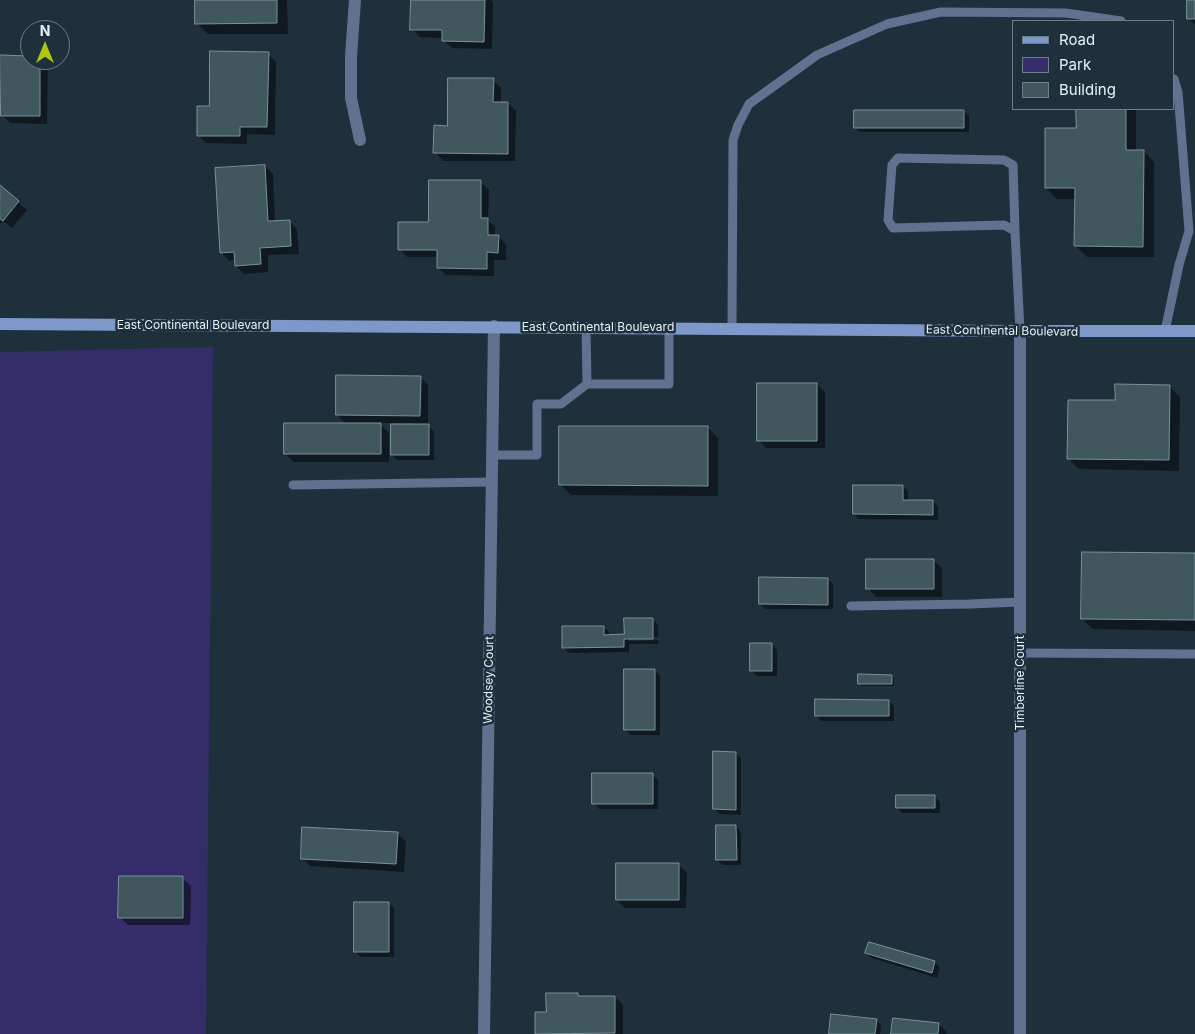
<!DOCTYPE html>
<html>
<head>
<meta charset="utf-8">
<style>
	body { margin:0 }
	#map { position:relative; width:1195px; height:1034px; overflow:hidden; background:#1e303b; font-family:Inter,sans-serif }
	canvas { display:block }
	.legend { position:absolute; left:1012px; top:20px; width:162px; height:90px; box-sizing:border-box; background:#1e303b; border:1px solid #6e7e87; margin:0; padding:6px 9px; list-style:none; font-size:15px; color:#e7f2fa }
	.legend li { display:flex; align-items:center; gap:10px; height:25px }
	.legend b { width:25px; border:1px solid #6e7e87 }
	.north { position:absolute; left:20px; top:20px; width:50px; height:50px; box-sizing:border-box; background:#1e303b; border:1px solid #6e7e87; border-radius:50%; rotate:0deg; font-size:14px; font-weight:700; line-height:20px; text-align:center; color:#e7f2fa }
	.north::after { content:''; display:block; margin:auto; width:18px; height:22px; background:#adc610; clip-path:polygon(50% 0,100% 100%,50% 72%,0 100%) }
</style>
</head>
<body>
<div id="map">
<canvas width="1195" height="1034"></canvas>
<ul class="legend">
<li><b style="height:6px;background:#7d98c9"></b>Road</li>
<li><b style="height:14px;background:#342d69"></b>Park</li>
<li><b style="height:14px;background:#3f575d"></b>Building</li>
</ul>
<div class="north">N</div>
</div>
<script>
const context = document.querySelector('canvas').getContext('2d');
context.lineJoin = 'round';
function paint(path, color) { context.fillStyle = color; context.fill(path, 'evenodd'); }
function stroke(path, color, width, dash) { context.strokeStyle = color; context.lineWidth = width; context.lineCap = dash ? 'butt' : 'round'; context.setLineDash(dash || []); context.stroke(path); }
function drawText(font, color, halo, rows, align = 'center') {
  context.font = font + ' Inter,sans-serif'; context.lineWidth = 5; context.setLineDash([]); context.textBaseline = 'middle'; context.strokeStyle = halo; context.fillStyle = color; for (const [text, x, y, turn = 0] of rows) {
    context.save(); context.translate(x, y); context.rotate((+turn || 0) * Math.PI / 180); context.textAlign = isNaN(turn) ? turn : align; if (halo) context.strokeText(text, 0, 0); context.fillText(text, 0, 0); context.restore();
  }
}
paint(new Path2D(`
	M 213,347 L 206,1034 L 0,1034 L 0,352 Z`), '#342d69');
paint(new Path2D(`
	M 197,0 L 287,0 L 288,34 L 208,34 L 197,23 Z
	M 413,0 L 491,0 L 493,2 L 492,49 L 452,48 L 443,40 L 444,38 L 420,37 L 412,29 Z
	M 1188,0 L 1195,0 L 1195,24 L 1188,19 Z
	M 268,54 L 276,62 L 275,135 L 247,134 L 247,144 L 206,143 L 198,135 L 210,107 Z
	M 0,56 L 30,57 L 30,60 L 43,60 L 48,65 L 47,124 L 10,123 L 2,115 Z
	M 493,80 L 501,88 L 501,103 L 508,103 L 516,111 L 515,161 L 443,161 L 435,152 L 448,127 Z
	M 1077,109 L 1136,109 L 1136,151 L 1144,151 L 1154,162 L 1154,257 L 1087,257 L 1076,246 L 1076,199 L 1057,199 L 1046,188 L 1077,130 Z
	M 964,111 L 969,116 L 969,132 L 860,132 L 855,127 Z
	M 265,166 L 273,174 L 275,222 L 289,221 L 297,229 L 299,254 L 268,255 L 268,272 L 244,274 L 236,266 L 236,260 L 229,261 L 221,252 Z
	M 480,182 L 489,190 L 488,220 L 495,227 L 495,236 L 498,236 L 506,245 L 506,260 L 494,260 L 494,276 L 446,275 L 438,267 L 438,257 L 407,257 L 399,249 Z
	M 0,187 L 27,210 L 12,228 L 3,221 L 0,224 Z
	M 420,377 L 428,385 L 428,426 L 434,431 L 434,460 L 397,460 L 392,455 L 411,426 L 411,423 L 379,423 L 389,433 L 389,462 L 293,462 L 285,453 L 347,425 L 337,415 Z
	M 817,384 L 825,392 L 825,448 L 766,448 L 758,440 Z
	M 1169,386 L 1180,397 L 1179,471 L 1079,469 L 1068,458 L 1116,402 Z
	M 707,427 L 718,438 L 718,496 L 571,495 L 560,484 Z
	M 903,486 L 908,491 L 908,501 L 933,501 L 938,507 L 938,520 L 859,519 L 854,514 Z
	M 1195,554 L 1195,631 L 1093,629 L 1082,619 Z
	M 933,560 L 942,568 L 942,597 L 876,597 L 868,588 Z
	M 828,579 L 833,584 L 833,609 L 766,609 L 760,604 Z
	M 652,619 L 658,625 L 658,637 L 629,638 L 629,641 L 658,640 L 658,644 L 629,644 L 629,652 L 569,653 L 563,648 L 603,627 L 609,632 L 609,636 L 626,635 Z
	M 772,644 L 777,650 L 777,676 L 757,676 L 751,670 Z
	M 655,670 L 660,676 L 660,735 L 631,735 L 625,729 Z
	M 892,676 L 894,678 L 894,686 L 862,686 L 859,684 Z
	M 889,701 L 894,706 L 894,721 L 822,721 L 816,716 Z
	M 736,753 L 741,758 L 741,815 L 720,814 L 714,809 Z
	M 652,775 L 658,780 L 658,809 L 599,809 L 594,803 Z
	M 935,797 L 940,802 L 940,813 L 902,813 L 897,808 Z
	M 736,826 L 741,832 L 741,865 L 723,865 L 717,860 Z
	M 398,834 L 406,842 L 404,872 L 310,866 L 302,858 Z
	M 678,864 L 687,873 L 686,908 L 625,908 L 617,900 Z
	M 182,878 L 191,886 L 190,925 L 128,925 L 120,917 Z
	M 389,903 L 394,908 L 394,957 L 361,957 L 355,952 Z
	M 869,943 L 935,962 L 940,968 L 937,978 L 872,958 L 866,953 Z
	M 578,994 L 580,997 L 615,997 L 623,1005 L 623,1034 L 536,1034 L 536,1013 L 547,1013 Z
	M 876,1020 L 881,1025 L 880,1034 L 830,1034 Z
	M 938,1024 L 947,1032 L 946,1034 L 892,1034 Z`), '#0007');
const building = new Path2D(`
	M 195,0 L 277,0 L 277,23 L 195,24 Z
	M 411,0 L 485,0 L 484,42 L 442,41 L 442,30 L 410,30 Z
	M 1187,0 L 1195,0 L 1195,19 L 1187,19 Z
	M 210,51 L 269,52 L 267,127 L 240,127 L 240,136 L 197,136 L 197,106 L 209,106 Z
	M 0,55 L 30,56 L 30,60 L 40,60 L 40,116 L 1,116 Z
	M 448,78 L 494,78 L 493,102 L 508,102 L 508,154 L 433,153 L 434,125 L 447,126 Z
	M 1076,109 L 1126,109 L 1126,150 L 1144,150 L 1143,247 L 1074,246 L 1075,188 L 1045,188 L 1045,128 L 1076,128 Z
	M 854,110 L 964,110 L 964,128 L 854,128 Z
	M 265,165 L 268,221 L 290,220 L 291,246 L 260,248 L 261,264 L 235,266 L 234,252 L 220,253 L 215,168 Z
	M 429,180 L 481,180 L 481,218 L 488,218 L 488,235 L 499,235 L 498,253 L 487,252 L 487,269 L 437,268 L 437,250 L 398,250 L 398,222 L 428,222 Z
	M 0,185 L 19,201 L 3,221 L 0,219 Z
	M 336,375 L 421,376 L 420,416 L 336,415 Z
	M 757,383 L 817,383 L 817,441 L 757,441 Z
	M 1115,384 L 1170,385 L 1169,460 L 1067,459 L 1068,400 L 1115,400 Z
	M 284,423 L 381,423 L 381,454 L 284,454 Z
	M 391,424 L 429,424 L 429,455 L 391,455 Z
	M 559,426 L 708,426 L 708,486 L 559,485 Z
	M 853,485 L 903,485 L 903,500 L 933,500 L 933,515 L 853,514 Z
	M 1082,552 L 1195,553 L 1195,620 L 1081,619 Z
	M 866,559 L 934,559 L 934,589 L 866,589 Z
	M 759,577 L 828,578 L 828,605 L 759,604 Z
	M 624,618 L 653,618 L 653,639 L 624,639 L 624,647 L 562,648 L 562,626 L 604,626 L 604,635 L 624,634 Z
	M 750,643 L 772,643 L 772,671 L 750,671 Z
	M 624,669 L 655,669 L 655,730 L 624,730 Z
	M 858,674 L 892,675 L 892,684 L 858,684 Z
	M 815,699 L 889,700 L 889,716 L 815,716 Z
	M 713,751 L 736,752 L 736,810 L 713,809 Z
	M 592,773 L 653,773 L 653,804 L 592,804 Z
	M 896,795 L 935,795 L 935,808 L 896,808 Z
	M 716,825 L 736,825 L 737,860 L 716,860 Z
	M 302,827 L 398,832 L 396,864 L 301,859 Z
	M 616,863 L 679,863 L 679,900 L 616,900 Z
	M 119,876 L 183,876 L 183,918 L 118,918 Z
	M 354,902 L 389,902 L 389,952 L 354,952 Z
	M 869,942 L 935,961 L 932,973 L 865,953 Z
	M 546,993 L 578,993 L 578,996 L 615,996 L 615,1033 L 535,1034 L 535,1012 L 546,1012 Z
	M 831,1014 L 877,1019 L 875,1034 L 829,1034 Z
	M 893,1018 L 939,1023 L 938,1034 L 891,1034 Z`);
paint(building, '#3f575d');
stroke(building, '#799399', 1);
stroke(new Path2D(`
	M 1015,231 L 1013,165 L 1004,160 L 898,158 L 892,165 L 888,220 L 893,228 L 1004,225 L 1015,231 L 1020,331
	M 586,327 L 587,384 L 669,384 L 669,328
	M 732,328 L 733,140 L 738,125 L 749,104 L 817,55 L 887,24 L 941,12 L 1066,13 L 1121,21
	M 1165,331 L 1179,265 L 1189,231 L 1178,92 L 1174,79
	M 492,455 L 537,455 L 537,404 L 561,404 L 587,384
	M 293,485 L 491,482
	M 851,606 L 970,604 L 1020,602
	M 1020,653 L 1195,654`), '#607290', 9);
stroke(new Path2D(`
	M 355,0 L 351,56 L 351,98 L 360,140
	M 484,1034 L 494,326
	M 1020,1034 L 1020,331`), '#607290', 12);
stroke(new Path2D(`
	M 0,324 L 1020,331 L 1195,331`), '#7d98c9', 12);
drawText('12px', '#e7f2fa', '#1e303b', [
	["East Continental Boulevard",193,325],
	["East Continental Boulevard",598,327],
	["East Continental Boulevard",1002,331,1],
	["Woodsey Court",489,680,-89],
	["Timberline Court",1020,683,-90]
]);
</script>
</body>
</html>
